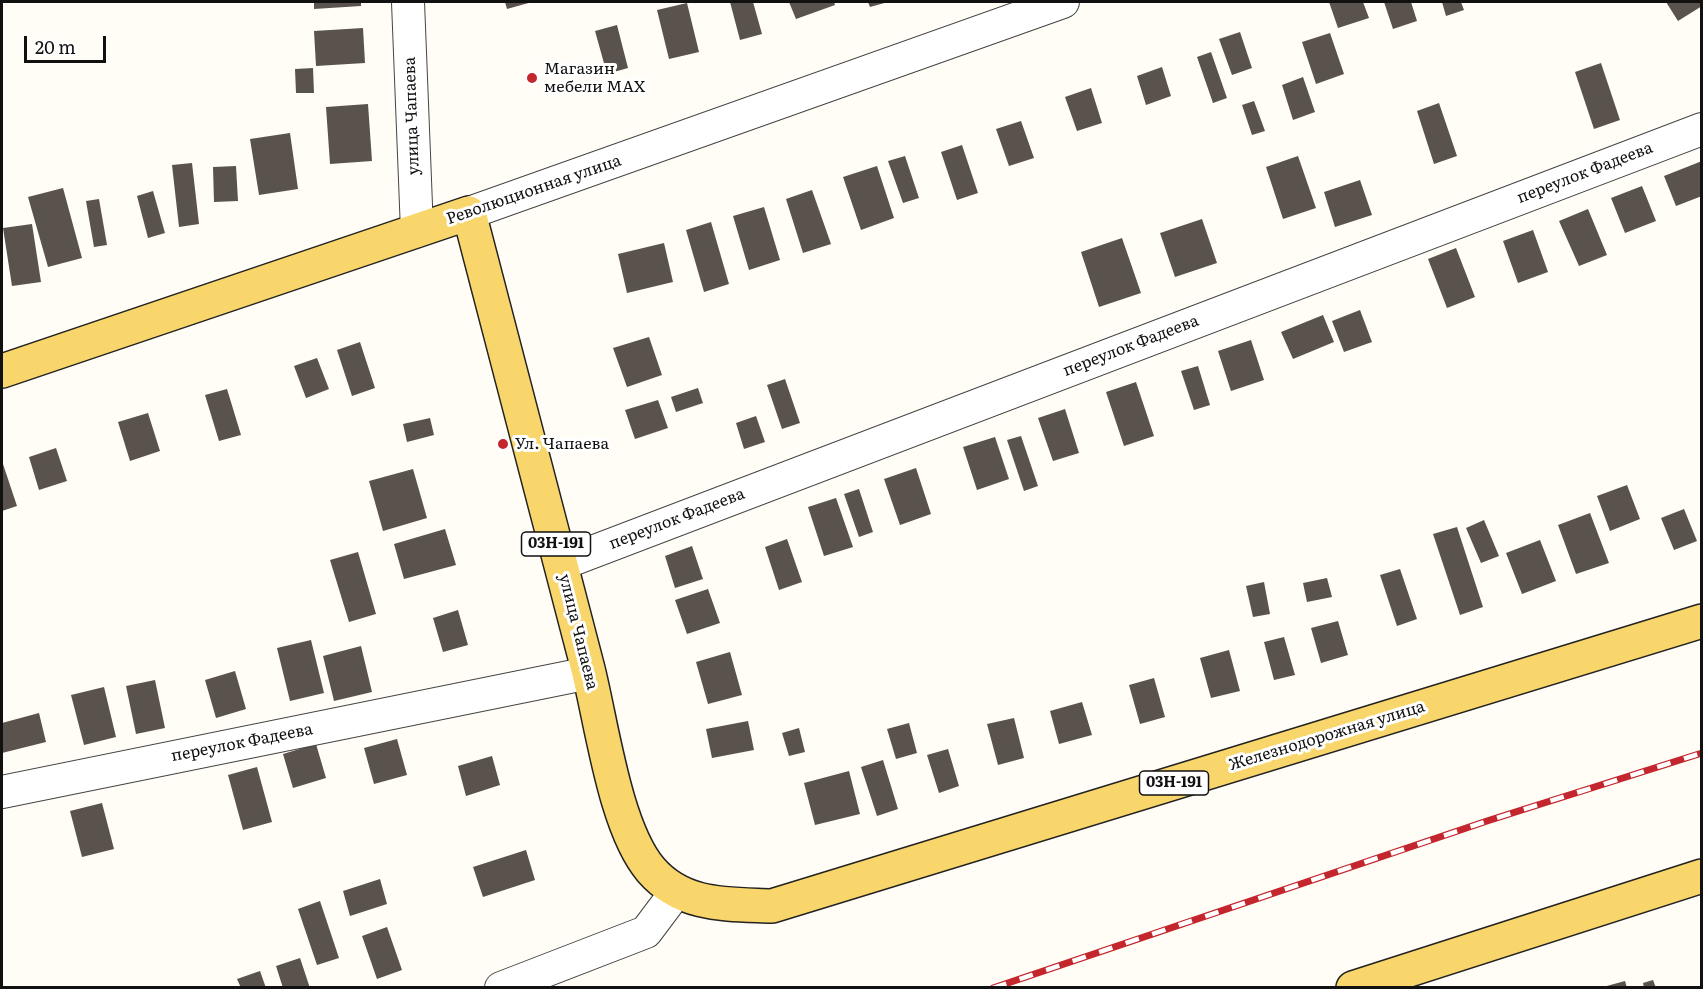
<!DOCTYPE html>
<html>
<head>
<meta charset="utf-8">
<style>
	body { margin:0 }
	#map { position:relative; width:1703px; height:989px; overflow:hidden; background:#fffdf5; font-family:Literata,serif }
	canvas { display:block }
	.frame { position:absolute; inset:0; border:3px solid #111; pointer-events:none }
	.scale { position:absolute; left:24px; top:36px; width:82px; height:27px; box-sizing:border-box; border:3px solid #111; border-top:0; padding-left:8px; font-size:18px; line-height:21px; white-space:nowrap; color:#111; -webkit-text-stroke:4px #fff; paint-order:stroke }
</style>
</head>
<body>
<div id="map">
<canvas width="1703" height="989"></canvas>
<div class="frame"></div>
<div class="scale">20 m</div>
</div>
<script>
const context = document.querySelector('canvas').getContext('2d');
context.lineJoin = 'round';
function paint(path, color) { context.fillStyle = color; context.fill(path, 'evenodd'); }
function stroke(path, color, width, dash) { context.strokeStyle = color; context.lineWidth = width; context.lineCap = dash ? 'butt' : 'round'; context.setLineDash(dash || []); context.stroke(path); }
function drawText(font, color, halo, rows, align = 'center') {
  context.font = font + ' Literata,serif'; context.lineWidth = 6; context.setLineDash([]); context.textBaseline = 'middle'; context.strokeStyle = halo; context.fillStyle = color; for (const [text, x, y, turn = 0] of rows) {
    context.save(); context.translate(x, y); context.rotate((+turn || 0) * Math.PI / 180); context.textAlign = isNaN(turn) ? turn : align; if (halo) context.strokeText(text, 0, 0); context.fillText(text, 0, 0); context.restore();
  }
}
paint(new Path2D(`
	M 314,2 L 361,2 L 361,6 L 314,9 Z
	M 505,2 L 532,2 L 507,9 Z
	M 730,2 L 753,2 L 762,34 L 740,40 Z
	M 789,2 L 834,2 L 835,5 L 796,19 Z
	M 868,2 L 888,2 L 870,7 Z
	M 1329,2 L 1363,2 L 1369,18 L 1338,28 Z
	M 1384,2 L 1411,2 L 1417,21 L 1393,29 Z
	M 1442,2 L 1461,2 L 1464,10 L 1446,16 Z
	M 1666,2 L 1702,2 L 1702,6 L 1678,21 Z
	M 687,3 L 699,52 L 669,59 L 657,10 Z
	M 617,25 L 628,68 L 607,74 L 595,31 Z
	M 363,28 L 365,63 L 316,66 L 314,31 Z
	M 1240,32 L 1252,68 L 1232,75 L 1219,39 Z
	M 1330,33 L 1344,74 L 1316,84 L 1302,42 Z
	M 1211,52 L 1227,98 L 1213,103 L 1197,57 Z
	M 1601,63 L 1620,120 L 1594,129 L 1575,72 Z
	M 1162,67 L 1171,96 L 1146,105 L 1137,76 Z
	M 313,68 L 314,93 L 296,93 L 295,69 Z
	M 1303,77 L 1315,112 L 1293,120 L 1282,85 Z
	M 1091,88 L 1102,123 L 1077,131 L 1065,97 Z
	M 1254,101 L 1265,131 L 1252,135 L 1242,105 Z
	M 1439,103 L 1457,156 L 1434,164 L 1417,111 Z
	M 368,104 L 372,161 L 330,164 L 326,107 Z
	M 1021,121 L 1034,158 L 1009,166 L 996,129 Z
	M 290,133 L 298,189 L 259,195 L 250,139 Z
	M 962,145 L 978,193 L 957,200 L 941,152 Z
	M 905,156 L 919,198 L 903,203 L 888,161 Z
	M 1298,156 L 1316,208 L 1283,219 L 1266,167 Z
	M 1702,161 L 1702,196 L 1676,206 L 1664,176 Z
	M 192,163 L 199,224 L 179,227 L 172,165 Z
	M 236,166 L 238,201 L 214,202 L 213,167 Z
	M 877,166 L 894,218 L 861,230 L 843,177 Z
	M 1360,180 L 1372,215 L 1335,227 L 1324,192 Z
	M 1642,186 L 1656,221 L 1625,233 L 1611,198 Z
	M 63,188 L 82,258 L 48,267 L 28,197 Z
	M 812,190 L 831,244 L 803,253 L 786,199 Z
	M 153,191 L 165,233 L 148,238 L 137,196 Z
	M 99,199 L 107,245 L 94,247 L 86,201 Z
	M 764,207 L 780,260 L 749,270 L 733,216 Z
	M 1588,209 L 1607,255 L 1579,266 L 1559,221 Z
	M 1202,219 L 1217,263 L 1175,277 L 1160,233 Z
	M 711,222 L 729,284 L 704,292 L 686,230 Z
	M 32,224 L 41,282 L 12,286 L 3,228 Z
	M 1533,230 L 1548,272 L 1518,283 L 1503,241 Z
	M 1122,238 L 1141,293 L 1099,307 L 1081,252 Z
	M 664,243 L 673,282 L 627,293 L 618,254 Z
	M 1456,248 L 1475,297 L 1447,308 L 1428,259 Z
	M 1360,310 L 1372,342 L 1344,352 L 1332,321 Z
	M 1323,315 L 1334,342 L 1293,359 L 1281,332 Z
	M 649,337 L 662,375 L 627,387 L 613,348 Z
	M 1251,340 L 1264,380 L 1231,391 L 1218,351 Z
	M 360,342 L 375,388 L 352,396 L 337,350 Z
	M 317,358 L 329,389 L 306,398 L 294,366 Z
	M 1198,366 L 1210,405 L 1194,410 L 1181,371 Z
	M 785,379 L 800,423 L 782,429 L 767,385 Z
	M 1136,382 L 1154,436 L 1124,446 L 1106,392 Z
	M 698,388 L 703,403 L 676,412 L 671,397 Z
	M 227,389 L 241,435 L 219,441 L 205,395 Z
	M 658,400 L 668,428 L 635,439 L 625,410 Z
	M 1065,409 L 1079,453 L 1053,461 L 1038,418 Z
	M 148,413 L 160,451 L 130,461 L 118,422 Z
	M 756,416 L 765,442 L 744,449 L 736,423 Z
	M 430,418 L 434,435 L 407,442 L 403,424 Z
	M 1021,436 L 1038,486 L 1024,491 L 1007,440 Z
	M 995,437 L 1009,479 L 977,490 L 963,447 Z
	M 56,448 L 67,481 L 39,490 L 29,457 Z
	M 2,461 L 17,506 L 2,511 Z
	M 916,468 L 931,514 L 900,525 L 884,479 Z
	M 413,469 L 427,518 L 383,531 L 369,481 Z
	M 1627,485 L 1640,519 L 1610,531 L 1597,496 Z
	M 859,489 L 873,532 L 859,537 L 844,494 Z
	M 836,498 L 853,547 L 824,556 L 808,507 Z
	M 1684,509 L 1697,541 L 1674,550 L 1661,518 Z
	M 1590,513 L 1609,563 L 1576,574 L 1558,525 Z
	M 1484,520 L 1499,556 L 1481,563 L 1466,528 Z
	M 1457,527 L 1483,607 L 1460,615 L 1433,534 Z
	M 445,529 L 456,565 L 404,579 L 394,544 Z
	M 787,539 L 802,582 L 779,590 L 765,547 Z
	M 1540,540 L 1556,581 L 1522,594 L 1506,553 Z
	M 692,546 L 703,579 L 675,588 L 665,556 Z
	M 358,552 L 376,614 L 349,622 L 330,560 Z
	M 1400,569 L 1417,619 L 1397,626 L 1380,575 Z
	M 1327,578 L 1332,597 L 1307,602 L 1303,583 Z
	M 1264,582 L 1270,614 L 1253,617 L 1246,586 Z
	M 708,589 L 720,623 L 687,634 L 675,600 Z
	M 458,610 L 468,645 L 443,652 L 433,618 Z
	M 1338,621 L 1348,655 L 1321,663 L 1311,628 Z
	M 1284,637 L 1295,675 L 1274,680 L 1264,642 Z
	M 311,640 L 324,693 L 290,701 L 277,648 Z
	M 361,646 L 372,692 L 334,701 L 323,656 Z
	M 1229,650 L 1240,691 L 1211,698 L 1200,658 Z
	M 730,652 L 742,695 L 708,704 L 696,662 Z
	M 235,671 L 246,709 L 216,718 L 205,680 Z
	M 1154,678 L 1165,717 L 1140,724 L 1129,685 Z
	M 155,680 L 165,728 L 136,734 L 126,686 Z
	M 104,687 L 116,737 L 84,745 L 71,695 Z
	M 1082,702 L 1092,735 L 1059,744 L 1050,711 Z
	M 39,713 L 46,742 L 2,753 L 2,723 Z
	M 1014,718 L 1024,758 L 998,765 L 987,724 Z
	M 748,721 L 754,750 L 712,758 L 706,729 Z
	M 909,723 L 917,753 L 896,759 L 887,729 Z
	M 799,728 L 805,752 L 789,756 L 782,733 Z
	M 397,739 L 407,775 L 374,784 L 364,748 Z
	M 316,744 L 326,778 L 293,788 L 283,754 Z
	M 948,749 L 959,786 L 939,793 L 927,755 Z
	M 492,756 L 500,785 L 466,796 L 458,766 Z
	M 883,760 L 898,809 L 877,816 L 861,767 Z
	M 257,767 L 272,822 L 243,830 L 228,775 Z
	M 849,771 L 860,814 L 815,825 L 804,783 Z
	M 102,803 L 114,849 L 82,857 L 70,811 Z
	M 526,850 L 535,880 L 483,897 L 473,867 Z
	M 380,879 L 387,904 L 350,916 L 343,891 Z
	M 320,901 L 339,958 L 317,965 L 298,909 Z
	M 387,927 L 402,970 L 377,979 L 362,936 Z
	M 300,958 L 310,988 L 283,988 L 276,966 Z
	M 260,971 L 266,988 L 241,988 L 237,979 Z
	M 1653,980 L 1656,988 L 1644,988 L 1643,983 Z
	M 1625,981 L 1627,988 L 1603,988 L 1603,987 Z`), '#5a524d');
const street = new Path2D(`
	M 408,2 L 417,231
	M 469,213 L 1063,2
	M 561,564 L 1702,129
	M 2,792 L 589,673
	M 501,988 L 646,932 L 676,892`);
const primary = new Path2D(`
	M 2,371 L 469,213 C 509,365 549,517 588,669 C 602,725 615,828 651,870 C 683,907 727,904 772,906 L 1702,621
	M 1353,988 L 1702,876`);
stroke(street, '#444', 34);
stroke(primary, '#222', 36);
stroke(street, '#fff', 32);
stroke(primary, '#f9d66b', 33);
const rail = new Path2D(`
	M 993,988 L 1487,821 L 1702,753`);
stroke(rail, '#c4262e', 7);
stroke(rail, '#fff', 4.5, [14]);
for (const [x, y, r, color] of [
	[532,78,6,"#c4262e"],
	[503,444,6,"#c4262e"]
]) { const dot = new Path2D(); dot.arc(x, y, r, 0, 2 * Math.PI); context.fillStyle = color; context.fill(dot); stroke(dot, '#fff', 2); }
for (const [x, y, w] of [
	[556,544,69],
	[1174,783,69]
]) { const box = new Path2D(); box.roundRect(x - w / 2, y - 12, w, 24, 4.5); context.fillStyle = '#fff'; context.fill(box); stroke(box, '#111', 1.5); }
drawText('bold 15px', '#111', null, [
	["03Н-191",556,544],
	["03Н-191",1174,783]
]);
drawText('16px', '#111', '#fff', [
	["Магазин",544,69],
	["мебели MAX",544,87],
	["Ул. Чапаева",515,444]
], 'left');
drawText('16px', '#111', '#fff', [
	["улица Чапаева",412,116,-92],
	["переулок Фадеева",1585,173,-21],
	["Революционная улица",534,190,-19],
	["переулок Фадеева",1131,346,-21],
	["переулок Фадеева",677,519,-21],
	["улица Чапаева",578,632,76],
	["Железнодорожная улица",1327,736,-17],
	["переулок Фадеева",242,743,-11]
]);
</script>
</body>
</html>
